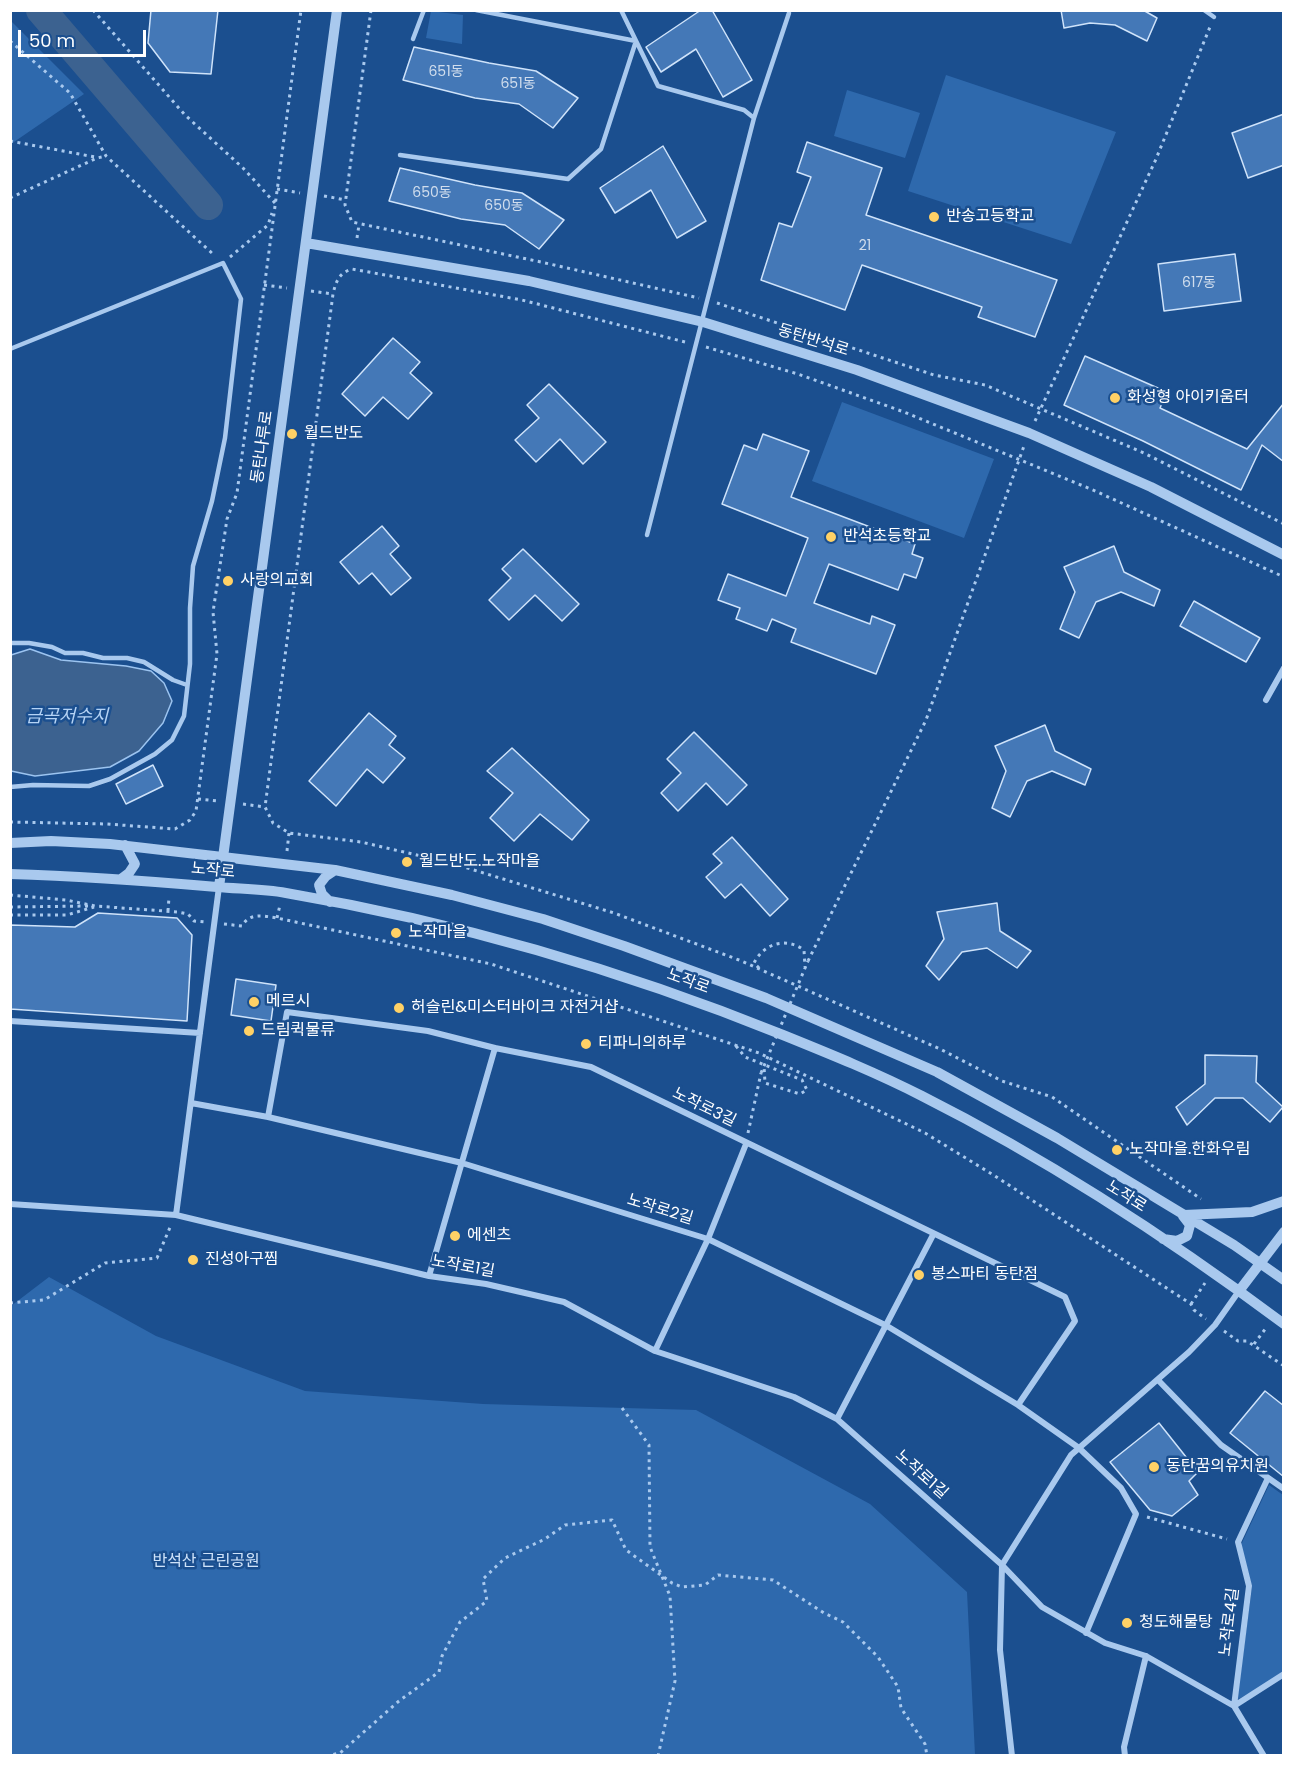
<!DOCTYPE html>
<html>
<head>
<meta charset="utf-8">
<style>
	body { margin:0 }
	#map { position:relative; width:1294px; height:1766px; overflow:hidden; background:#1b4f8f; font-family:Poppins,sans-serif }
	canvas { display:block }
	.frame { position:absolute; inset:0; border:12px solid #fff; pointer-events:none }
	.scale { position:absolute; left:18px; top:30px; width:128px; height:27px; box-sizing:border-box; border:3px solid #fff; border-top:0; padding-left:8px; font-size:18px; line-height:21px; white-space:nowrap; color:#fff; -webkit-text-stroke:4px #1b4f8f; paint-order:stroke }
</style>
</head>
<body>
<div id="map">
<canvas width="1294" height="1766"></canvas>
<div class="frame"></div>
<div class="scale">50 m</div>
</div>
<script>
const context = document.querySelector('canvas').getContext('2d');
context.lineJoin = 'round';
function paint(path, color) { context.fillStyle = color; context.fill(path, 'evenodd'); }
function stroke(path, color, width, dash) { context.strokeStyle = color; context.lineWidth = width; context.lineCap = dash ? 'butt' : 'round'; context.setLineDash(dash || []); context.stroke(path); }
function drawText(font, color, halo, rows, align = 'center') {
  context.font = font + ' Poppins,"Noto Sans KR",sans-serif'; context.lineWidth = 5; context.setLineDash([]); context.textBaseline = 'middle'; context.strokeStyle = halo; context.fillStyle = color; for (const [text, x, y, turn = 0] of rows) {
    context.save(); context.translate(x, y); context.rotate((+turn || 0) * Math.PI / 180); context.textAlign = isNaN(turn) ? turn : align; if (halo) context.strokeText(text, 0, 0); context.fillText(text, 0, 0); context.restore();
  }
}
paint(new Path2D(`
	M 431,11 L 463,15 L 462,44 L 426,38 Z
	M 10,20 L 84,94 L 11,144 L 10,144 Z
	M 946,75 L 1116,132 L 1071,244 L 908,191 Z
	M 847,90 L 920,113 L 905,158 L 834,136 Z
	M 842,402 L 994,459 L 964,538 L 812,481 Z
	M 49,1277 L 156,1336 L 305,1391 L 483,1404 L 696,1410 L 870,1504 L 967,1592 L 975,1755 L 11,1755 L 11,1306 Z
	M 1269,1485 L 1283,1495 L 1283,1672 L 1269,1682 L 1237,1700 L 1252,1587 L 1241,1545 Z`), '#2e69ad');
const water = new Path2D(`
	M 30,649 L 61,660 L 126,666 L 151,671 L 164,683 L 172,701 L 163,723 L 139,751 L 110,767 L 35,776 L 11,771 L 11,655 Z`);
paint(water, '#3c6290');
stroke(water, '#9cc4f0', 1.5);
stroke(new Path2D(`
	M 41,10 L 208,205`), '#3c6290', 30);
const building = new Path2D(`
	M 151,10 L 218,10 L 211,74 L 170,72 L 148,43 Z
	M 701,10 L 712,10 L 752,80 L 723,97 L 696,49 L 661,72 L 646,47 Z
	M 1061,10 L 1143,10 L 1157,18 L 1147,41 L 1115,25 L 1090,23 L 1064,28 Z
	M 414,47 L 489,63 L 536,71 L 578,98 L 553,128 L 519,104 L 475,98 L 403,80 Z
	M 1284,114 L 1284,165 L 1248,178 L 1232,133 Z
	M 807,142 L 882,168 L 866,215 L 1057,280 L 1035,337 L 978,317 L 982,307 L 862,265 L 845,310 L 761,280 L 779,223 L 792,227 L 811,177 L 797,172 Z
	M 663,146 L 706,221 L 677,238 L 651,190 L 615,213 L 600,188 Z
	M 400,168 L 475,185 L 522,193 L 564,220 L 539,249 L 505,225 L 461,219 L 389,201 Z
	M 1235,254 L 1241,301 L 1164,311 L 1158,264 Z
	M 393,338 L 420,362 L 410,373 L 432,393 L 408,419 L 383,397 L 365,416 L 342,394 Z
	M 1085,356 L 1167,392 L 1160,408 L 1247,449 L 1284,403 L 1284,462 L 1262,445 L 1241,490 L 1143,441 L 1064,405 Z
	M 549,384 L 606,442 L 583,464 L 560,439 L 536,462 L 515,440 L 539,418 L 527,405 Z
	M 763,434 L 809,451 L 791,497 L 915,544 L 912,554 L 923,558 L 916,578 L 904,574 L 898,590 L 829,564 L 814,603 L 870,624 L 872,616 L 895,625 L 876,674 L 791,642 L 796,629 L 772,619 L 767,631 L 736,619 L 740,608 L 718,600 L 728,574 L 786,596 L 808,538 L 722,504 L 744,445 L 757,450 Z
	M 382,526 L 399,546 L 390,554 L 411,578 L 391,595 L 372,573 L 359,584 L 340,562 Z
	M 1114,546 L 1124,572 L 1160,590 L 1154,606 L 1121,592 L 1096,602 L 1079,638 L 1060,629 L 1075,592 L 1064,567 Z
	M 523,549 L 579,604 L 562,621 L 535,595 L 509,620 L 489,600 L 511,578 L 502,569 Z
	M 1194,601 L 1260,638 L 1246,662 L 1180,626 Z
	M 369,713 L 396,736 L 389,745 L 405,758 L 383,783 L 367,769 L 336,806 L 309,781 Z
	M 1045,725 L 1055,751 L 1091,769 L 1085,785 L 1052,771 L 1027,781 L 1010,817 L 992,808 L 1006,771 L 995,746 Z
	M 694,732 L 747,785 L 727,805 L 706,783 L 678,811 L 661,793 L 681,773 L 667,759 Z
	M 512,748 L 589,820 L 572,840 L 540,814 L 514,841 L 490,818 L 513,793 L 487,771 Z
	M 153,765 L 163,786 L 126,804 L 116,784 Z
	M 732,837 L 788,899 L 770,916 L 741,884 L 725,898 L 706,877 L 722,863 L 713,854 Z
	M 997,903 L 1000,931 L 1031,951 L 1017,968 L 987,948 L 962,952 L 939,980 L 926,966 L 944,939 L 937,912 Z
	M 98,913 L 177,918 L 192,935 L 187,1021 L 10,1009 L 10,925 L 75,927 Z
	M 236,979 L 276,985 L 271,1021 L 231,1015 Z
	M 1205,1055 L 1257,1056 L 1256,1082 L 1283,1107 L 1270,1122 L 1243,1098 L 1215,1098 L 1187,1125 L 1176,1107 L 1205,1084 Z
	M 1265,1391 L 1284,1406 L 1284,1477 L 1230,1433 Z
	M 1159,1423 L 1198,1472 L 1189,1481 L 1198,1495 L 1172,1516 L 1150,1510 L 1110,1462 Z`);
paint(building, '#4478b7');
stroke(building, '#cfe3fa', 1.5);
stroke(new Path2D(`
	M 93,10 L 185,115 L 243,168 L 275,203
	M 371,10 L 345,205 L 352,222 L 541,262 L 699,298
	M 10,41 L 70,93 L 106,156 L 214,255
	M 10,141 L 95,157
	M 277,189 L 300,193
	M 324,196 L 346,200
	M 10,198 L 97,158 L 106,156
	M 357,238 L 359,225
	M 230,257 L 268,225 L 272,213
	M 264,285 L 287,288
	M 311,291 L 333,294
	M 717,303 L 934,375 L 985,385 L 1144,453 L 1284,524
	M 685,342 L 522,300 L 352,269 C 339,273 336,281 333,294 L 265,807 L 273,823 L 289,833 L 361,842 L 451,863 L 614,913 L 739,960 L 940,1049 L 1002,1081 L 1052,1097 L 1201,1199
	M 706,347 L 798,374 L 904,412 L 1093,490 L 1284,577
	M 1035,421 L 1156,159 L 1210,27
	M 198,799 L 218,801
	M 243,804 L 265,807
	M 10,822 L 107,824 L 175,829 L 190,820 L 196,811 L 217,654 L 213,612 L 227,519 L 237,493 L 301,10
	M 287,851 L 289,833
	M 10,895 L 66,900 L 95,906 L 178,912 L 188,914 L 194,921 L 205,922
	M 10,907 L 90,906
	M 168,911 L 169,897
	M 10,915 L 67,915 L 94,907
	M 277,918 L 280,905
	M 224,924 L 242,926 C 250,912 263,916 277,918 L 491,964 L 759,1053 L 925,1133 L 995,1176 L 1191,1304 L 1194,1310 L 1206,1319
	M 808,961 L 926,720 L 1024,446
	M 759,968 L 754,963 C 764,943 786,937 804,950 L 805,967
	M 736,1046 L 745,1057 L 802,1080 L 807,1090 L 800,1094 L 765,1083 L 764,1066
	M 748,1133 L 761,1073
	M 10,1303 L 44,1300 L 105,1263 L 157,1258 L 171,1225
	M 1191,1304 L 1205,1283
	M 1224,1331 L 1238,1341 L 1247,1341 L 1284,1366
	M 1254,1344 L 1266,1328
	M 622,1408 L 649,1445 L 650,1547 L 670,1596 L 675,1681 L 658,1756
	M 1147,1517 L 1227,1539
	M 326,1756 L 340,1753 L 399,1701 L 439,1672 L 442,1656 L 460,1622 L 487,1601 L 483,1579 L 505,1558 L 545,1539 L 565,1525 L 612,1520 L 626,1550 L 672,1583 L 682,1587 L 705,1585 L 718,1575 L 773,1580 L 824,1613 L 843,1622 L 878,1657 L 898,1687 L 901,1708 L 925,1744 L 927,1756`), '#a9c9ee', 3, [3, 4.5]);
stroke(new Path2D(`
	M 621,10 L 658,86 L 744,110 L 754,118
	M 1204,10 L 1214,17
	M 413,39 L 424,10
	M 400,155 L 568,179 L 601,149 L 636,41 L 476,10
	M 10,349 L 223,263 L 241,299 L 225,438 L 212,501 L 193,566 L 190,608 L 190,664 L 184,716 L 172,740 L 155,754 L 110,779 L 89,786 L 33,785 L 10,787
	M 647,535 L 754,118 L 789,13
	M 10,643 L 29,643 L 52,647 L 65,653 L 83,653 L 103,658 L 127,658 L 144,662 L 173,680 L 187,685`), '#a9c9ee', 4.5);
stroke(new Path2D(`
	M 1266,700 L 1284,668
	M 10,1021 L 200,1033
	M 191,1103 L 268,1117 L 462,1163 L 708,1239 L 887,1326 L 1018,1405 L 1079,1448 L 1121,1488 L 1136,1514 L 1086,1633
	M 268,1117 L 287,1012 L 428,1031 L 495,1048 L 591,1067 L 1065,1297 L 1075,1321 L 1018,1405
	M 10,1204 L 176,1215 L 429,1276 L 486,1284 L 564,1302 L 655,1351 L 794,1397 L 837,1419 L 1002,1565 L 1042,1607 L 1105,1643 L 1146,1656 L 1234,1706 L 1249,1586 L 1238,1542 L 1268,1478
	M 176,1215 L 219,887
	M 429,1276 L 495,1048
	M 655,1351 L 708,1239 L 746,1144
	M 1158,1380 L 1221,1445 L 1284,1489
	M 837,1419 L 933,1235
	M 1012,1756 L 1000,1650 L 1002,1565 L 1071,1455 L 1189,1352 L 1215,1325 L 1239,1291
	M 1125,1756 L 1124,1747 L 1146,1656
	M 1264,1756 L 1234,1706 L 1284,1674`), '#a9c9ee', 6);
stroke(new Path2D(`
	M 306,243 L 529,281 L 703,322 L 857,370 L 1029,433 L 1151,487 L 1284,555
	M 10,843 L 51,841 L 110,844 L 335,870 L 452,895 L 543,919 L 624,946 L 766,998 L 937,1072 L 1057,1138 L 1234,1245 L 1284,1280
	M 10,874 C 80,876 148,881 217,887 C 240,889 264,889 286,893 C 457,922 622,970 783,1035 C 830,1054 877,1073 922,1096 C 1049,1160 1170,1239 1284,1324
	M 121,879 L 129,873 L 135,864 L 125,845
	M 219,887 L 337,10
	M 330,902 L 322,894 L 319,885 L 326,876 L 335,870
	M 1184,1215 L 1252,1212 L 1284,1201
	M 1163,1239 L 1177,1241 L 1187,1236 L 1190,1225 L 1183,1216
	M 1239,1291 L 1284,1232`), '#a9c9ee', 10);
stroke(new Path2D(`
	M 761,1073 L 808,961`), '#a9c9ee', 3, [3, 4.5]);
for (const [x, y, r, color] of [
	[934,217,6,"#ffd166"],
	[1115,398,6,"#ffd166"],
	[292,434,6,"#ffd166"],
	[831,537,6,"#ffd166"],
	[228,581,6,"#ffd166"],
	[407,862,6,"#ffd166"],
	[396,933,6,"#ffd166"],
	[254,1002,6,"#ffd166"],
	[399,1008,6,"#ffd166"],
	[249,1031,6,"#ffd166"],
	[586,1044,6,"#ffd166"],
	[1117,1150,6,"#ffd166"],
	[455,1236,6,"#ffd166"],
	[193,1260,6,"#ffd166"],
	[919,1275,6,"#ffd166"],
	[1154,1467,6,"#ffd166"],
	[1127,1623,6,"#ffd166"]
]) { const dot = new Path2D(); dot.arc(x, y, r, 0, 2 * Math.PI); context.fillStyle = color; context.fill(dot); stroke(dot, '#1b4f8f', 2); }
drawText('14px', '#d0dded', null, [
	["651동",446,72],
	["651동",518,84],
	["650동",432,193],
	["650동",504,206],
	["21",865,246],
	["617동",1199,283]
]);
drawText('16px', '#fff', '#1b4f8f', [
	["반송고등학교",946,217],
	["화성형 아이키움터",1127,398],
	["월드반도",304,434],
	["반석초등학교",843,537],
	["사랑의교회",240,581],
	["월드반도.노작마을",419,862],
	["노작마을",408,933],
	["메르시",266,1002],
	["허슬린&미스터바이크 자전거샵",411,1008],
	["드림퀵물류",261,1031],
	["티파니의하루",598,1044],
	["노작마을.한화우림",1129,1150],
	["에센츠",467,1236],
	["진성아구찜",205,1260],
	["봉스파티 동탄점",931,1275],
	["동탄꿈의유치원",1166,1467],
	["청도해물탕",1139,1623]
], 'left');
drawText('16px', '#fff', '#1b4f8f', [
	["동탄반석로",813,341,17],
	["동탄나루로",263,447,-82],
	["노작로",213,871,5],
	["노작로",688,982,20],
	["노작로3길",704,1108,26],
	["노작로",1126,1197,32],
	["노작로2길",660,1210,17],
	["노작로1길",463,1267,10],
	["노작로1길",921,1475,42],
	["노작로4길",1230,1622,-83]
]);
drawText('16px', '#cfe3fa', '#1b4f8f', [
	["반석산 근린공원",206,1562]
]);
drawText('italic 18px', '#b5d3f5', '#1b4f8f', [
	["금곡저수지",67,717]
]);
</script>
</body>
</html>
